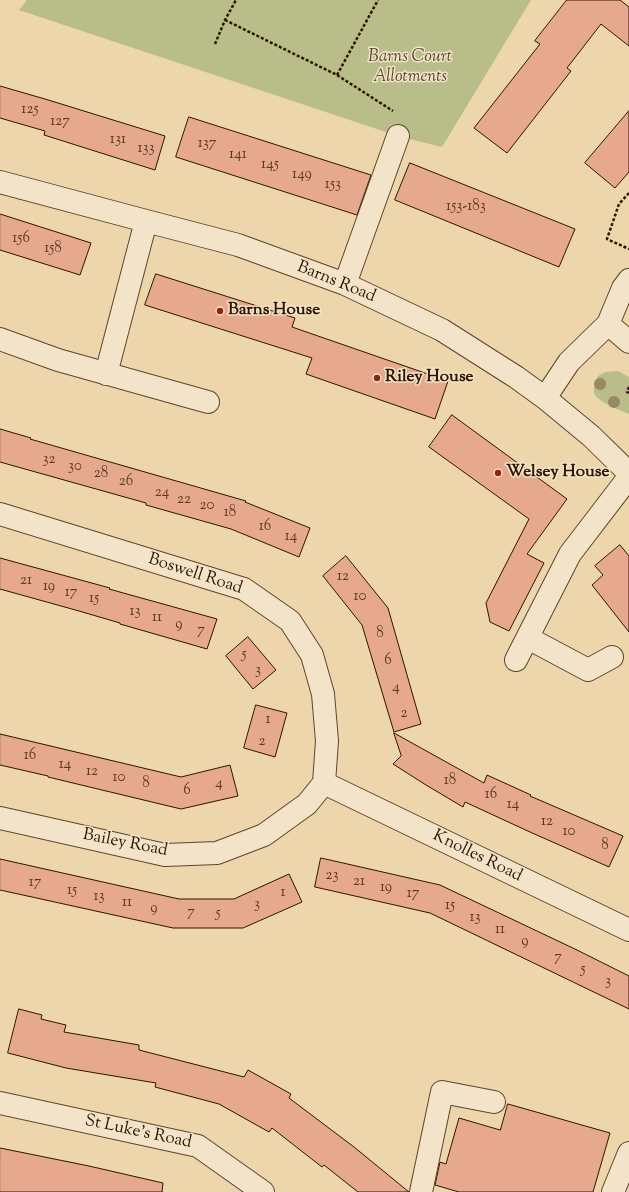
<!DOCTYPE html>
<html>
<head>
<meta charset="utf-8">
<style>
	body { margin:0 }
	canvas { display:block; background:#edd5ac }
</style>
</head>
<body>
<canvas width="629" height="1192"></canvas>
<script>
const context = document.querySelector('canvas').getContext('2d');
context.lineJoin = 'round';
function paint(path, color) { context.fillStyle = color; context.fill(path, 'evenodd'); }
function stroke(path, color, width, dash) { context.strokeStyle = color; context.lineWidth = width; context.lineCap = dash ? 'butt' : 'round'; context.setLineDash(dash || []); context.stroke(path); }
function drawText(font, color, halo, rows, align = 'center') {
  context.font = font + ' "Sorts Mill Goudy",serif'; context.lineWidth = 3; context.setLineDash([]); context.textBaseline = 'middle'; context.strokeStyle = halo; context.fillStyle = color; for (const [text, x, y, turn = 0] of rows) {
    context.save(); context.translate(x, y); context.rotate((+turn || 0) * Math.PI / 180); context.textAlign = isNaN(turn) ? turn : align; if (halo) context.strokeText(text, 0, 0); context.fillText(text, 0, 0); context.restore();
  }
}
paint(new Path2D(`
	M 27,0 L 531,0 L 442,147 L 398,136 L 19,10 Z
	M 618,371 L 629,377 L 629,414 C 620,410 596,402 594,392 C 593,386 596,381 598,376 L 606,372 Z`), '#b8bd89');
const building = new Path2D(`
	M 567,0 L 620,0 L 629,7 L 629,46 L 601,24 L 567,68 L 571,71 L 507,153 L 474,128 L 540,44 L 535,41 Z
	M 0,86 L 45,99 L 165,136 L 155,170 L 44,135 L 45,131 L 0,118 Z
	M 629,111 L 629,172 L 615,188 L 585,163 Z
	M 189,117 L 371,175 L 357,215 L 176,157 Z
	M 410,163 L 575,229 L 559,267 L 395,200 Z
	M 0,214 L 91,243 L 80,275 L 0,250 Z
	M 156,274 L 295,318 L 292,327 L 448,381 L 435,419 L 306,374 L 312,358 L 145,305 Z
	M 452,415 L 567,499 L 527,554 L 544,563 L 509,631 L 490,622 L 486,603 L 529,519 L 429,447 Z
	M 0,429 L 31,438 L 30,439 L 246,501 L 245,502 L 310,528 L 299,557 L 231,529 L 146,505 L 146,503 L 0,462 Z
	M 620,545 L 629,556 L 629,632 L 592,585 L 603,575 L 595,566 Z
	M 346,556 L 388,608 L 421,724 L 394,732 L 362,625 L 323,576 Z
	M 0,558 L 110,588 L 109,589 L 217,619 L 207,649 L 120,624 L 120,623 L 79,611 L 0,589 Z
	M 248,637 L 276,670 L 253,689 L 226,656 Z
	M 256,705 L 287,713 L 275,757 L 244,748 Z
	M 394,733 L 484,783 L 487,775 L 531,795 L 530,796 L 623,836 L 609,867 L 530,832 L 465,802 L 463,807 L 426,785 L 393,764 L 401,756 Z
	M 0,734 L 181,777 L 230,765 L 238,796 L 181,809 L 48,777 L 48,776 L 0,765 Z
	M 321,858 L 440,885 L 577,950 L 629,976 L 629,1009 L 430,913 L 315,887 Z
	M 0,859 L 179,899 L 234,899 L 289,874 L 302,902 L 243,928 L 173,928 L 0,890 Z
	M 19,1009 L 42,1015 L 41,1019 L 66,1025 L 64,1032 L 139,1045 L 139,1050 L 244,1077 L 248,1070 L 291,1094 L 289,1098 L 354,1147 L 409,1192 L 358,1192 L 324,1165 L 322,1167 L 272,1128 L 269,1132 L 219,1104 L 155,1087 L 156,1083 L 66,1068 L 8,1053 Z
	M 508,1104 L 610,1133 L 593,1192 L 459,1192 L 435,1185 L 440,1162 L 446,1164 L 459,1118 L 500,1130 Z
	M 0,1148 L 89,1166 L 163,1183 L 162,1192 L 0,1192 Z`);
paint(building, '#e6a98e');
stroke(building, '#2d1500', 1);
const minor = new Path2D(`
	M 0,182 L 146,221 L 238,245 L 345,284 L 442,330 L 516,377 L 545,398 L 591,436 L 629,473
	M 345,284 L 398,136
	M 608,324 L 623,288 L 629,280
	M 0,339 L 58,360 L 208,402
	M 106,374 L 146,221
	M 545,398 L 569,362 L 608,324 L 629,342
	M 0,514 L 244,589 L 290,621 L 312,655 L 323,694 L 327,741 L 324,783
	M 528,638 L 588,670 L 612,657
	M 516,660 L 570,554 L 629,477
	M 324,783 L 629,930
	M 0,818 L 165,855 L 217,853 L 264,835 L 307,804 L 324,783
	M 0,1103 L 198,1146 L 263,1192
	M 421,1192 L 442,1092 L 494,1102
	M 613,1192 L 629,1153`);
stroke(minor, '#5d452b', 24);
stroke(new Path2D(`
	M 225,20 L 337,75 L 393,111
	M 215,44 L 225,20 L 236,0
	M 337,75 L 378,0
	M 629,193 L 619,204 L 607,239 L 629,249
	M 629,387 L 627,392 L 629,393`), '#2d1500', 2.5, [3, 2]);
stroke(minor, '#f3e4c9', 22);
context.fillStyle = '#9a8764';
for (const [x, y] of [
	[600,384],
	[614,402]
]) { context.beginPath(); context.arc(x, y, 6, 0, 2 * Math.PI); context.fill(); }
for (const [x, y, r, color] of [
	[220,311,4,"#8f2418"],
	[377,378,4,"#8f2418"],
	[498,473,4,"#8f2418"]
]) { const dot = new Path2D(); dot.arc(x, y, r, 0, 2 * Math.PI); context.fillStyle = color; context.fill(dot); stroke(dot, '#f3e4c9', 1.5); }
drawText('15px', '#5b3a24', null, [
	["125",30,110],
	["127",60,122],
	["131",118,140],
	["137",207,144],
	["133",146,149],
	["141",238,155],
	["145",270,165],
	["149",302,175],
	["153",333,185],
	["153-183",466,207],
	["156",21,239],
	["158",53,249],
	["32",49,460],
	["30",75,467],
	["28",101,474],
	["26",126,482],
	["24",162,493],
	["22",184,500],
	["20",207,506],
	["18",230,513],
	["16",265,527],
	["14",291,537],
	["12",343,577],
	["21",26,581],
	["19",49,587],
	["17",71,593],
	["10",360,597],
	["15",94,599],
	["13",135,612],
	["11",157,618],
	["9",179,625],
	["7",201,631],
	["8",380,634],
	["5",244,655],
	["6",388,661],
	["3",258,671],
	["4",396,688],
	["2",404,714],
	["1",268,720],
	["2",262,742],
	["16",30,756],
	["14",65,765],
	["12",92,772],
	["10",119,778],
	["18",450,781],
	["8",146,784],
	["4",219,784],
	["6",187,791],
	["16",491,795],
	["14",513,805],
	["12",547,822],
	["10",569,832],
	["8",605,846],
	["23",332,876],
	["21",359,882],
	["17",35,883],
	["19",386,888],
	["15",72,891],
	["1",283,893],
	["17",413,894],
	["13",99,897],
	["11",127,903],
	["3",257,905],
	["15",450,906],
	["9",154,909],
	["7",191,913],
	["5",218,914],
	["13",475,918],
	["11",500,930],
	["9",525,942],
	["7",558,958],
	["5",583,970],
	["3",608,982]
]);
drawText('italic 17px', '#574729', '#f3e4c9', [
	["Barns Court",410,58],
	["Allotments",410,78]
]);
drawText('17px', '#2d1500', '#f3e4c9', [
	["Barns Road",336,283,22],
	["Boswell Road",195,575,18],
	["Bailey Road",125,844,11],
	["Knolles Road",477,857,26],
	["St Luke's Road",138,1133,12]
]);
drawText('bold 17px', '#2d1500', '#f3e4c9', [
	["Barns House",228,311],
	["Riley House",385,378],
	["Welsey House",506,473]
], 'left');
</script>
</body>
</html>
